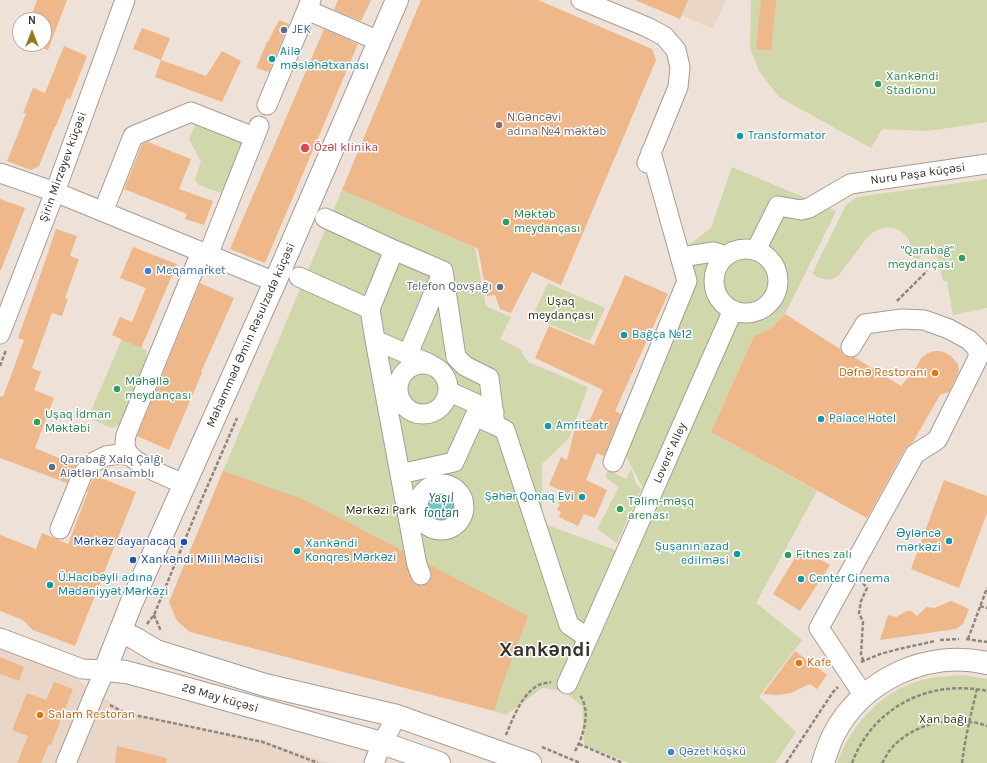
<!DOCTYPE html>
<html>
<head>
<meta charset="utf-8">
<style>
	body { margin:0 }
	#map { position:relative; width:987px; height:763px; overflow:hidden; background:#eee1d7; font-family:Karla,sans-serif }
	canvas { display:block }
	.north { position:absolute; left:12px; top:12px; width:40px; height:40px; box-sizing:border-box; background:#fff; border:1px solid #afadab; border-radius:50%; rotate:0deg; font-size:11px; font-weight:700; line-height:16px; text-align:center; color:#36312d }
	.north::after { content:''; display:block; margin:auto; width:14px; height:18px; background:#917a20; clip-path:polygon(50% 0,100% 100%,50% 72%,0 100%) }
</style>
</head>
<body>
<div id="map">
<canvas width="987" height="763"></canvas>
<div class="north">N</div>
</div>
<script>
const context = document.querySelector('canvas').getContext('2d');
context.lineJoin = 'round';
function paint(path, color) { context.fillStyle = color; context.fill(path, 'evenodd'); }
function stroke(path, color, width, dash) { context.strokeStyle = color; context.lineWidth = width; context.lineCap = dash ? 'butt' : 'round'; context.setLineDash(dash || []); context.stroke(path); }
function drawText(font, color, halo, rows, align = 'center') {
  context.font = font + ' Karla,sans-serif'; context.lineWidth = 3; context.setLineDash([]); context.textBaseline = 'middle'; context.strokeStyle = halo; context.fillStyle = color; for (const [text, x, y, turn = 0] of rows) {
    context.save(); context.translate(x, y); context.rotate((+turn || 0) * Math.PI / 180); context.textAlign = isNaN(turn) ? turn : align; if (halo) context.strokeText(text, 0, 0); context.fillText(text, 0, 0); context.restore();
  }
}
paint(new Path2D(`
	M 647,0 L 726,0 L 713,29 Z
	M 0,647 L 75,678 L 124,712 L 260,740 L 329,763 L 0,763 Z`), '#ead6c7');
paint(new Path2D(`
	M 751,0 L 987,0 L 987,122 L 928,131 L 882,129 L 871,148 L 779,97 L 759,71 L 750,48 Z
	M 197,121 L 241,139 L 242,149 L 221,193 L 199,185 L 195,179 L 201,162 L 189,139 Z
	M 732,167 L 836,211 L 785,314 L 771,328 L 754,336 L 711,432 L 817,491 L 756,603 L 802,640 L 759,697 L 796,732 L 775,763 L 629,763 L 584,745 L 582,706 L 564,691 L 542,688 L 506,715 L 169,602 L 223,471 L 342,190 L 475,248 L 486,306 L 511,317 L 500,339 L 520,349 L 528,362 L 588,387 L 569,438 L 542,464 L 542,514 L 547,525 L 618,551 L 643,488 L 621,447 L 688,280 L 681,251 L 711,228 Z
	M 987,179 L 987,308 L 953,315 L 947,281 L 943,281 L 933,239 L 933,244 L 916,262 C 910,254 913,244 906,236 C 897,225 881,225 870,235 C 866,238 863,243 860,247 C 853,256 846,266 839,275 C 828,283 822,279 812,274 L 846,205 L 857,197 Z
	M 548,283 L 605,308 L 590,341 L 532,317 Z
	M 122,339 L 146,350 L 147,360 L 119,425 L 112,428 L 88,418 Z
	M 631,469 C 636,478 633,482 641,489 L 617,543 L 597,529 L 619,487 L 605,477 L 608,470 L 626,479 Z
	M 964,675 L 987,679 L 987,763 L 837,763 C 853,721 885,687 930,678 C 942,676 953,676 964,675 Z`), '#d0d7ab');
paint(new Path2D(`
	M426 505a15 15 0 1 1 30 0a15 15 0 1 1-30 0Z`), '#6cc6c7');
paint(new Path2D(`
	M 37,0 L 67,0 L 48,50 L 32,44 L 44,44 L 44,20 L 30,20 Z
	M 338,0 L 371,0 L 361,21 L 334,10 Z
	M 421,0 L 538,0 L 652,49 L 656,60 L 561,285 L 532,272 L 511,313 L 500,309 L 495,295 L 487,296 L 478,249 L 342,190 Z
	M 635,0 L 688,0 L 680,19 Z
	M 761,0 L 776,0 L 771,51 L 756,49 Z
	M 279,20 L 289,24 L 269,72 L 256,68 L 267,42 L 268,42 Z
	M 142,28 L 170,38 L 161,60 L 133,49 Z
	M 324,29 L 358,44 L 265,263 L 230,249 Z
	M 64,46 L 87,56 L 70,99 L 67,98 L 56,126 L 55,126 L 39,166 L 31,170 L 7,161 L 26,114 L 23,113 L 33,88 L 45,93 Z
	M 222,51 L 241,61 L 222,102 L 155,77 L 161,60 L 206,76 Z
	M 148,142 L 191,159 L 179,189 L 213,201 L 204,225 L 185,219 L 187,214 L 124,189 L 142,144 Z
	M 0,199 L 25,208 L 1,270 L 0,270 Z
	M 56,229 L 77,236 L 70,256 L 79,259 L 65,298 L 68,299 L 62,316 L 52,313 L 32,368 L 41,372 L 34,390 L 54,398 L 35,448 L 76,465 L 72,471 L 67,483 L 0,458 L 0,396 L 3,397 L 24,340 L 18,338 L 40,276 Z
	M 133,247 L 177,264 L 141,348 L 112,335 L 120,317 L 132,322 L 146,288 L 120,278 Z
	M 625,275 L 668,294 L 615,411 L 621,414 L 604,456 L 597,453 L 586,480 L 607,490 L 595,518 L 584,514 L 578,526 L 559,517 L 561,512 L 557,510 L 560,504 L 558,503 L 563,491 L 549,485 L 561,457 L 567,460 L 577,420 L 590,420 L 603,390 L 535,358 L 549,326 L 594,345 Z
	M 200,283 L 234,298 L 201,372 L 202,373 L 169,450 L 137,436 Z
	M 785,314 L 840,349 L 842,353 L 845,356 L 850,358 L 854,357 L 901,386 L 917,366 L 921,358 L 928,353 L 934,351 L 940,351 L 946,353 L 951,356 L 958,364 L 959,371 L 949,392 L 940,395 L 913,442 L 905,449 L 867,518 L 711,432 L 754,336 L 771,328 Z
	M 223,471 L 305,500 L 403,551 L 407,569 L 411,579 L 415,584 L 419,586 L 425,585 L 430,581 L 432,576 L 431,571 L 428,564 L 528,616 L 505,677 L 494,711 L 190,632 L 177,621 L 169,602 Z
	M 96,476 L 136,492 L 75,646 L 33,630 L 23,620 L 0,611 L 0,535 L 36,549 L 42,533 L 68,544 L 88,492 L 87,491 L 92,481 Z
	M 944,480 L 987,496 L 987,513 L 959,588 L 911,569 Z
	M 801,548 L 830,565 L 800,611 L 773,594 Z
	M 951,601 L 969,609 L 963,624 L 956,629 L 880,640 L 888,615 L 897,617 L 906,611 L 911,611 L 917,616 L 927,607 L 934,608 Z
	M 795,651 L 827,675 L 817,689 L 810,684 L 791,693 L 778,695 L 763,694 Z
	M 0,657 L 24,667 L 19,681 L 0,674 Z
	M 54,682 L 73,689 L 51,745 L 49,744 L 41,763 L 17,763 L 28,736 L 12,730 L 27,693 L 46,700 Z
	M 117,746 L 167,758 L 166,763 L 115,763 Z`), '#eeb88a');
const minor = new Path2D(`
	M 581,0 L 647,27 L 664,36 L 676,50 L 680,67 L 678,87 L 647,163
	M 307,10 L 379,41
	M 267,105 L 311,0
	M 0,173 L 55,192 L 275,282
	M 103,212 L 133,136 L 191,112 L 254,137
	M 325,218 L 394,250 L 370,309 L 375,340 L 417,565 L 421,575
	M714 281a32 32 0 1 1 64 0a32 32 0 1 1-64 0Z
	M 394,250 L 443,271 L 456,357 L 465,366 L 489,378 L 495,425 L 475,416 L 454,462 L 400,474
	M 756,250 L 778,206 L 801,210 L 809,208 L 850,184 L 987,164
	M 208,255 L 259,126
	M 680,257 L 714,252 L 726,256
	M 299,277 L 370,309
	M 0,334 L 55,192 L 125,0
	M 375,340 L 430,364
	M 851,347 L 865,324 L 902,319 L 924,320 L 949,329 L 969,340 L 978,349 L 978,358 L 937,440 L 915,454 L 819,628 L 864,696
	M 408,354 L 443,271
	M398 389a25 25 0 1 1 50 0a25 25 0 1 1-50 0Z
	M 448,391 L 494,412
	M 495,425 L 505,430 L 569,625 L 588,638
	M 613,462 L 687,281 L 651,152
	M418 507a23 23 0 1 1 46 0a23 23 0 1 1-46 0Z
	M 184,484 C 170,478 133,464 127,451 C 124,446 125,441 126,435 L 201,252
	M 60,529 L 82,475 L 92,463 L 106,456 L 119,454 L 130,456
	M 0,638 L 82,669 L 105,670 L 94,695 L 66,763
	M 567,684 L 588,638 L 733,310
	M 374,763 L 382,743 L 397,716`);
const major = new Path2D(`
	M 397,0 L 275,282 L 131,604 L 105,670 L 126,672 L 167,683 L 382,743 L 439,763
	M 120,631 L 136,639 L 156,651 L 265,685 L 397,716 L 530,763
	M 823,763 C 826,753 829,744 834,734 C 862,680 927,649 987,663`);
stroke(minor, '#a89c92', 21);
stroke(major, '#a89c92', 24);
stroke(new Path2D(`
	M 897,301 L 927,271
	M 0,366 L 6,350
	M 863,583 L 867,588 L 861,601 L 859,613 L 863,622 L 861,654 L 863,660
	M 980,606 L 987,608
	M 154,615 L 161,631
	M 147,624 L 154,615 L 198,508 L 237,418
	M 966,639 L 987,642
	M 968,639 L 987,588
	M 940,640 L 959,639
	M 861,662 L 880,654 L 899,649 L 935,641
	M 110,705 L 125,713 L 263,742 L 318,763
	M 506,735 C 513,718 523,691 541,684 C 544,683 548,683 551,682
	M 579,744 L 623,763
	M 542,747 L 580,763
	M 575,751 C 584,735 591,711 580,695
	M 786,763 L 833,692 L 838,687
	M 852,763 C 873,707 929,679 987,691
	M 882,763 C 885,759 887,754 890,750 C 909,727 940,718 969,722 C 975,722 981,724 987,726
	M 962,763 C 965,738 971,714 977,689`), '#8e867f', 2.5, [4, 2]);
stroke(minor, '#fff', 19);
stroke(major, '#fff', 22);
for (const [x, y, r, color] of [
	[284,30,4,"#5c6f8a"],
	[272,59,4,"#0f9aa8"],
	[878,84,4,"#2e9e5b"],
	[499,125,4,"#8d6e63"],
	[740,136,4,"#0f9aa8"],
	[305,148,5,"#e0444e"],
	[506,222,4,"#2e9e5b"],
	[962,258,4,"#2e9e5b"],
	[148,271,4,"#3f7fe0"],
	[500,287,4,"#5c6f8a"],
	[624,335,4,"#0f9aa8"],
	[935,373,4,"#e8710a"],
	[117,389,4,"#2e9e5b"],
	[821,419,4,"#0f9aa8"],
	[37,422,4,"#2e9e5b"],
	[548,426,4,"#0f9aa8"],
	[52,467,4,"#5c6f8a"],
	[582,497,4,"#0f9aa8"],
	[620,509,4,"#2e9e5b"],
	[949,541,4,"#0f9aa8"],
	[184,542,4,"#1a4fb4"],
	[297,551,4,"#0f9aa8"],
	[737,554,4,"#0f9aa8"],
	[788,555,4,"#2e9e5b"],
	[133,560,4,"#1a4fb4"],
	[801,579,4,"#0f9aa8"],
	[50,585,4,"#0f9aa8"],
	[799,663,4,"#e8710a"],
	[40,715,4,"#e8710a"],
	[671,752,4,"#3f7fe0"]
]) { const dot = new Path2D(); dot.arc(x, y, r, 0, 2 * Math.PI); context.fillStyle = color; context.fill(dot); stroke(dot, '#fff', 1.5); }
drawText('12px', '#4e5e75', '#fff', [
	["JEK",292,30],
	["Telefon Qovşağı",492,287,"right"],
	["Qarabağ Xalq Çalğı",60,460],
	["Alətləri Ansamblı",60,474]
], 'left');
drawText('12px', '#0d838f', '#fff', [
	["Ailə",280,52],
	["məsləhətxanası",280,66],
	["Transformator",748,136],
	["Bağça №12",632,335],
	["Palace Hotel",829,419],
	["Amfiteatr",556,426],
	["Şəhər Qonaq Evi",574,497,"right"],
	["Əyləncə",941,534,"right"],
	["mərkəzi",941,548,"right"],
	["Xankəndi",305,544],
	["Konqres Mərkəzi",305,558],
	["Şuşanın azad",729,547,"right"],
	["edilməsi",729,561,"right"],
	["Ü.Hacıbəyli adına",58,578],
	["Mədəniyyət Mərkəzi",58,592],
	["Center Cinema",809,579]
], 'left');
drawText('12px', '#27864d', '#fff', [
	["Xankəndi",886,77],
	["Stadionu",886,91],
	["Məktəb",514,215],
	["meydançası",514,229],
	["\"Qarabağ\"",954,251,"right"],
	["meydançası",954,265,"right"],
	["Məhəllə",125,382],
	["meydançası",125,396],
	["Uşaq İdman",45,415],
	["Məktəbi",45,429],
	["Təlim-məşq",628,502],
	["arenası",628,516],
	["Fitnes zalı",796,555]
], 'left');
drawText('12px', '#785e54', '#fff', [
	["N.Gəncəvi",507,118],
	["adına №4 məktəb",507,132]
], 'left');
drawText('12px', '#be3a42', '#fff', [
	["Özəl klinika",314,148]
], 'left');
drawText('12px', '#36312d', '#fff', [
	["Şirin Mirzəyev küçəsi",63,167,-70],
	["Nuru Paşa küçəsi",918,174,-8],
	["Məhəmməd Əmin Rəsulzadə küçəsi",251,335,-66],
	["Lovers' Alley",670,453,-66],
	["28 May küçəsi",220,698,16]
]);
drawText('12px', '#366cbe', '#fff', [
	["Meqamarket",156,271],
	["Qəzet köşkü",679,752]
], 'left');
drawText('12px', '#2b2e11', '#fff', [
	["Uşaq",561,302],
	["meydançası",561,316],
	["Mərkəzi Park",381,511],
	["Xan bağı",943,720]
]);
drawText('12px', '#c56008', '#fff', [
	["Dəfnə Restoranı",927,373,"right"],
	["Kafe",807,663],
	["Salam Restoran",48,715]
], 'left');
drawText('12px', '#164399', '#fff', [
	["Mərkəz dayanacaq",176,542],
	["Xankəndi Milli Məclisi",141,560,"left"]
], 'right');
drawText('italic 13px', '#126061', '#fff', [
	["Yaşıl",441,498],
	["fontan",441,513]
]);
drawText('bold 20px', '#36312d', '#fff', [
	["Xankəndi",545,650]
]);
</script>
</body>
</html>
